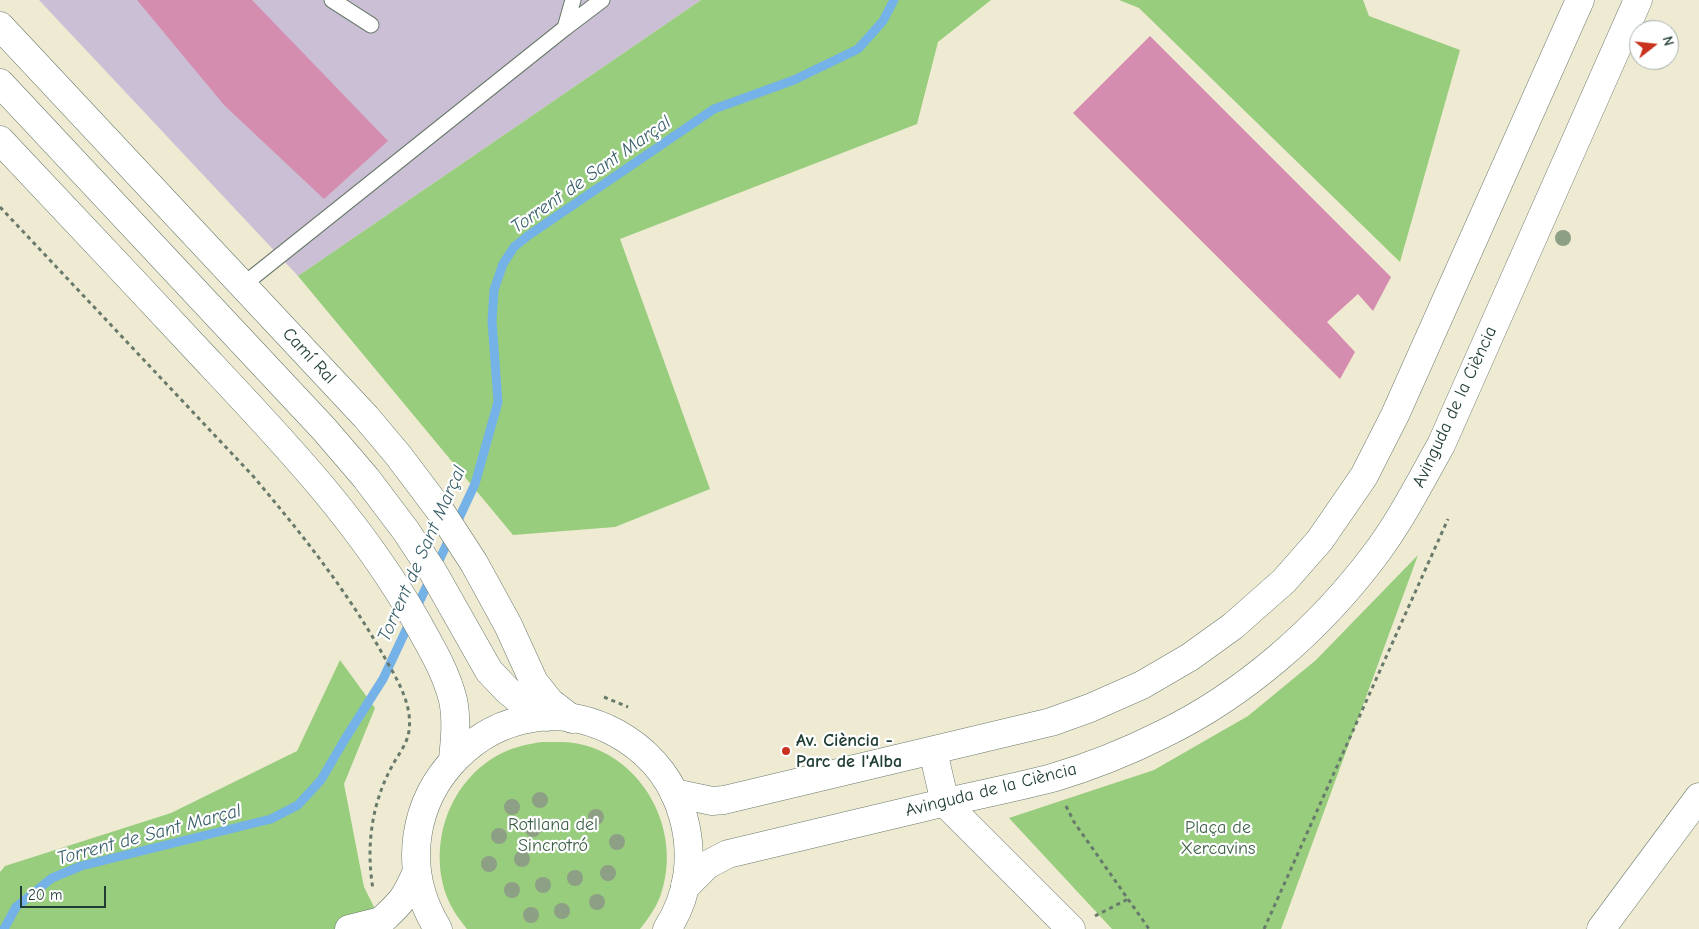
<!DOCTYPE html>
<html>
<head>
<meta charset="utf-8">
<style>
	body { margin:0 }
	#map { position:relative; width:1699px; height:929px; overflow:hidden; background:#efead2; font-family:"Comic Neue",sans-serif }
	canvas { display:block }
	.north { position:absolute; left:1629px; top:20px; width:50px; height:50px; box-sizing:border-box; background:#fff; border:1px solid #a5b1ae; border-radius:50%; rotate:74deg; font-size:14px; font-weight:700; line-height:20px; text-align:center; color:#1f3d34 }
	.north::after { content:''; display:block; margin:auto; width:18px; height:22px; background:#c8321e; clip-path:polygon(50% 0,100% 100%,50% 72%,0 100%) }
	.scale { position:absolute; left:20px; top:886px; width:86px; height:22px; box-sizing:border-box; border:2px solid #1f3d34; border-top:0; padding-left:6px; font-size:15px; line-height:18px; white-space:nowrap; color:#1f3d34; -webkit-text-stroke:4px #fff; paint-order:stroke }
</style>
</head>
<body>
<div id="map">
<canvas width="1699" height="929"></canvas>
<div class="north">N</div>
<div class="scale">20 m</div>
</div>
<script>
const context = document.querySelector('canvas').getContext('2d');
context.lineJoin = 'round';
function paint(path, color) { context.fillStyle = color; context.fill(path, 'evenodd'); }
function stroke(path, color, width, dash) { context.strokeStyle = color; context.lineWidth = width; context.lineCap = dash ? 'butt' : 'round'; context.setLineDash(dash || []); context.stroke(path); }
function drawText(font, color, halo, rows, align = 'center') {
  context.font = font + ' "Comic Neue",sans-serif'; context.lineWidth = 4.5; context.setLineDash([]); context.textBaseline = 'middle'; context.strokeStyle = halo; context.fillStyle = color; for (const [text, x, y, turn = 0] of rows) {
    context.save(); context.translate(x, y); context.rotate((+turn || 0) * Math.PI / 180); context.textAlign = isNaN(turn) ? turn : align; if (halo) context.strokeText(text, 0, 0); context.fillText(text, 0, 0); context.restore();
  }
}
paint(new Path2D(`
	M 39,0 L 701,0 L 298,276 Z`), '#cbbfd5');
paint(new Path2D(`
	M 701,0 L 991,0 L 938,42 L 917,124 L 620,239 L 710,489 L 615,527 L 513,535 L 298,276 Z
	M 1119,0 L 1363,0 L 1369,16 L 1460,50 L 1400,262 L 1139,8 Z
	M 1418,555 L 1281,929 L 1112,929 L 1009,818 L 1154,770 L 1248,716 L 1316,660 Z
	M 340,660 L 375,708 L 344,784 L 364,887 L 381,921 L 349,929 L 0,929 L 0,872 L 5,866 L 171,813 L 297,751 Z
	M 542,742 C 556,742 570,741 584,745 C 647,762 683,835 660,897 C 655,909 648,919 640,929 L 467,929 C 459,919 451,908 447,897 C 427,843 450,779 502,753 C 514,747 528,744 542,742 Z`), '#98cd7e');
stroke(new Path2D(`
	M 436,567 L 475,484 L 498,402 L 492,321 L 494,290 L 503,264 L 514,247 L 529,235 L 714,109 L 794,80 L 858,49 L 883,21 L 894,0
	M 4,929 L 16,907 L 52,878 L 81,866 L 271,819 L 298,805 L 321,780 L 345,739 L 383,679 L 430,579`), '#74b2e7', 9);
paint(new Path2D(`
	M 137,0 L 252,0 L 388,141 L 324,199 L 224,105 Z
	M 1150,36 L 1391,277 L 1373,311 L 1358,294 L 1327,322 L 1355,352 L 1340,379 L 1073,113 Z`), '#d58daf');
const service = new Path2D(`
	M 332,0 L 371,25
	M 565,28 L 573,0
	M 243,285 L 565,28 L 602,0`);
const minor = new Path2D(`
	M 0,26 L 366,417 L 398,455 L 441,512 L 474,563 L 508,625 L 534,682 L 550,702 L 572,719
	M 933,751 L 945,803 L 1071,929
	M 349,929 L 381,921
	M 1601,929 L 1699,797`);
const tertiary = new Path2D(`
	M 674,793 L 712,801 L 724,800 L 1051,722 L 1090,708 L 1142,685 L 1190,657 L 1233,626 L 1284,581 L 1320,540 L 1364,476 L 1395,415 L 1580,0
	M 685,887 L 707,865 L 728,854 C 797,838 865,821 934,805 C 973,796 1013,788 1052,778 C 1086,768 1129,751 1161,735 C 1244,695 1319,629 1374,556 C 1400,522 1420,482 1441,445 L 1638,0`);
const secondary = new Path2D(`
	M 0,83 L 324,429 L 366,478 L 406,531 L 433,572 L 489,671 L 507,690 L 526,706 L 546,717
	M 0,140 C 67,211 135,283 202,355 C 281,439 360,521 417,622 C 431,647 446,672 453,700 C 457,719 455,740 453,759
	M 381,921 C 402,902 406,897 417,871
	M 438,929 C 361,804 502,660 626,739 C 654,757 674,784 683,816 C 694,854 689,896 667,929`);
stroke(service, '#687a6b', 17);
stroke(minor, '#687a6b', 29);
stroke(tertiary, '#687a6b', 29);
stroke(secondary, '#687a6b', 29);
stroke(new Path2D(`
	M 0,207 L 253,476 C 301,533 345,588 382,653 C 395,676 413,703 409,731 C 407,745 397,756 391,768 C 371,806 366,848 373,889
	M 604,697 L 628,707
	M 1066,806 L 1074,822 L 1149,929
	M 1095,916 L 1128,899
	M 1264,929 L 1448,519`), '#687a6b', 3, [4, 4]);
stroke(service, '#fff', 15);
stroke(minor, '#fff', 28);
stroke(tertiary, '#fff', 28);
stroke(secondary, '#fff', 28);
context.fillStyle = '#8d9f85';
for (const [x, y] of [
	[1563,238],
	[540,800],
	[512,807],
	[596,817],
	[533,829],
	[499,836],
	[617,842],
	[522,859],
	[489,864],
	[608,873],
	[575,878],
	[543,885],
	[512,890],
	[597,902],
	[562,911],
	[531,915]
]) { context.beginPath(); context.arc(x, y, 8, 0, 2 * Math.PI); context.fill(); }
for (const [x, y, r, color] of [
	[786,751,5,"#c8321e"]
]) { const dot = new Path2D(); dot.arc(x, y, r, 0, 2 * Math.PI); context.fillStyle = color; context.fill(dot); stroke(dot, '#fff', 2); }
drawText('18px', '#1f3d34', '#fff', [
	["Camí Ral",309,356,47],
	["Avinguda de la Ciència",1455,407,-65],
	["Avinguda de la Ciència",991,790,-14]
]);
drawText('bold 18px', '#1f3d34', '#fff', [
	["Av. Ciència -",796,741],
	["Parc de l'Alba",796,762]
], 'left');
drawText('18px', '#3d6146', '#fff', [
	["Rotllana del",553,825],
	["Sincrotró",553,846],
	["Plaça de",1218,828],
	["Xercavins",1218,849]
]);
drawText('italic 19px', '#39606a', '#fff', [
	["Torrent de Sant Marçal",591,175,-35],
	["Torrent de Sant Marçal",422,554,-66],
	["Torrent de Sant Marçal",149,835,-15]
]);
</script>
</body>
</html>
